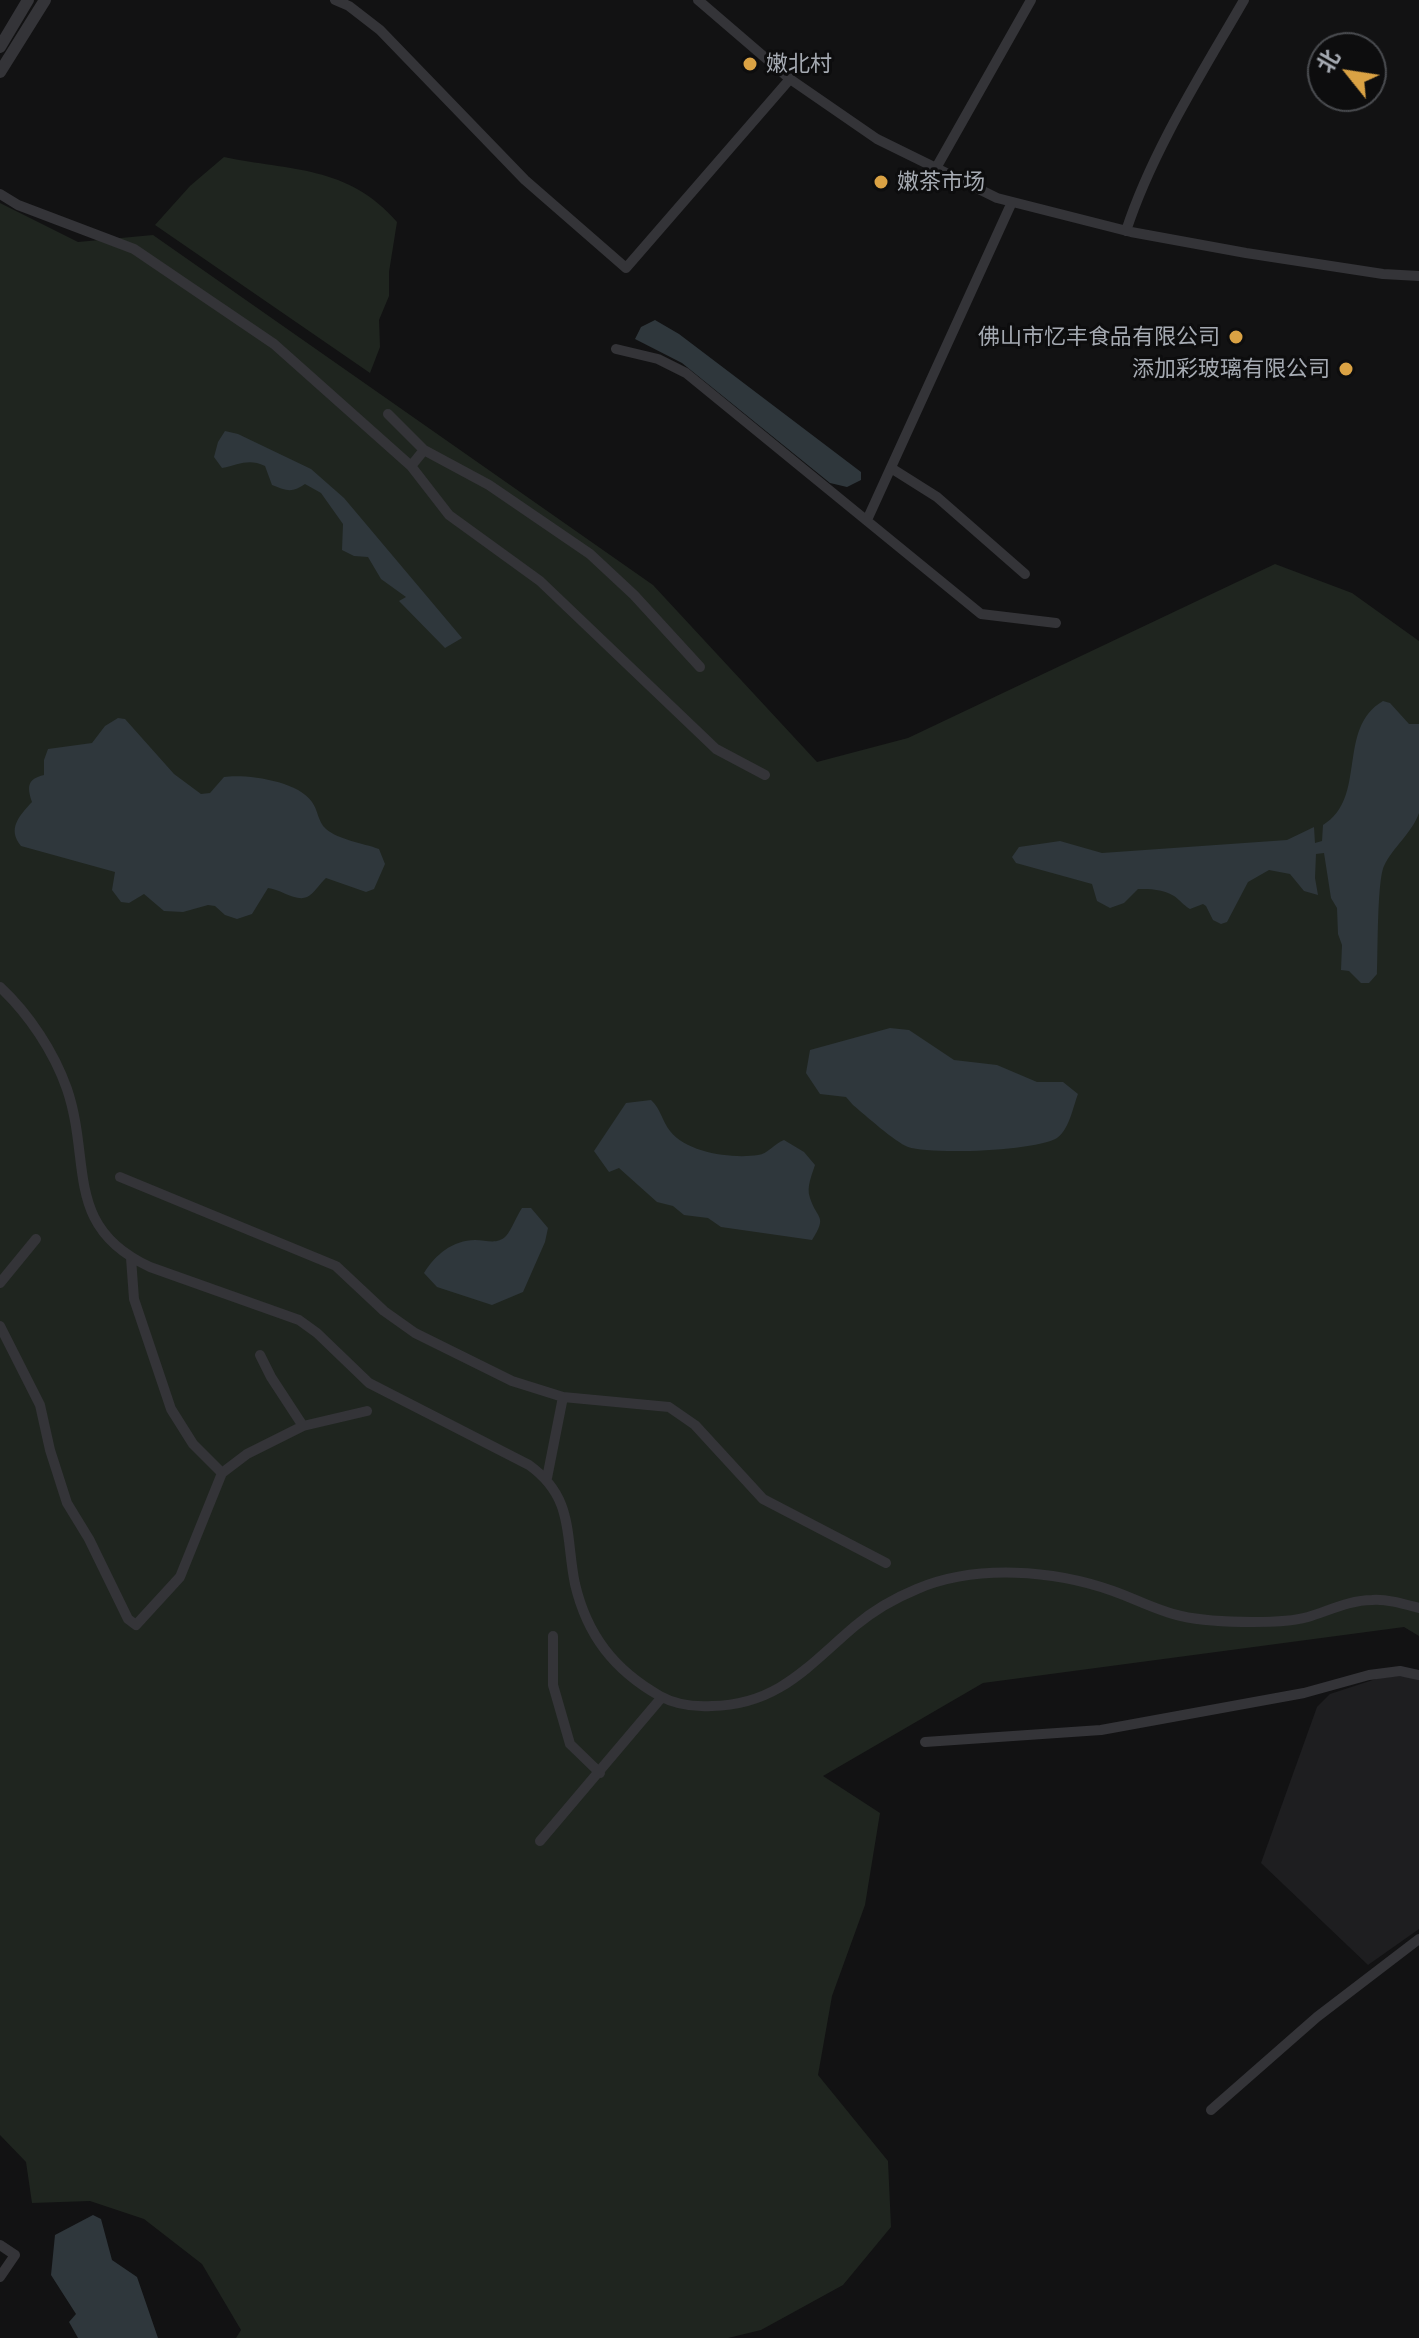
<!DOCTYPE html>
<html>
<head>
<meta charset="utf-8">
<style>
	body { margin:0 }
	#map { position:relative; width:1419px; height:2338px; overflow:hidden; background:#121213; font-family:Lato,"Noto Sans SC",sans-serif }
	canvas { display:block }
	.north { position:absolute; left:1307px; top:32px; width:80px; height:80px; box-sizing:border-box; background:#0d0d0e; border:2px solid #4a4c50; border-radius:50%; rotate:300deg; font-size:22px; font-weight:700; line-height:32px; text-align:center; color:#a5aab2 }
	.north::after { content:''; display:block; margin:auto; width:28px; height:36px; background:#daa244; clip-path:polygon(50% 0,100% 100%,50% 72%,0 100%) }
</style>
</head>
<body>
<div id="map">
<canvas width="1419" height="2338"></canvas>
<div class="north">北</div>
</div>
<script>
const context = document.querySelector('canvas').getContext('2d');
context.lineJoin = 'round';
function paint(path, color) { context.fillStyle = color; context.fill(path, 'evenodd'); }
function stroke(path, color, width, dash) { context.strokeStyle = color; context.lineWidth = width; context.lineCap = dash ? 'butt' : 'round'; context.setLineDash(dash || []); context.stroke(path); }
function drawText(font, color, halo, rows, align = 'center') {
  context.font = font + ' Lato,"Noto Sans SC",sans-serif'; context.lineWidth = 6; context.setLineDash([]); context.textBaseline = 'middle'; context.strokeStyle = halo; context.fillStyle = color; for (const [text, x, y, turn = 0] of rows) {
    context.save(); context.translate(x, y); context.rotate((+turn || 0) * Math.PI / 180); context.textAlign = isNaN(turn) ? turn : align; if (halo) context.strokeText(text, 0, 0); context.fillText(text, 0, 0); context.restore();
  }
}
paint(new Path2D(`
	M 1398,1676 L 1419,1678 L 1419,1929 L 1368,1965 L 1261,1863 L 1317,1707 L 1330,1694 L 1379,1678 Z`), '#1e1e20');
paint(new Path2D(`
	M 224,157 C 290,171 348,165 397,222 L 389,272 L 389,296 L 379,320 L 380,347 L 370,373 L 155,225 L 190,186 Z
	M 0,203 L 78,242 L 153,235 L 653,585 L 817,762 L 908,738 L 1275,564 L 1352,593 L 1419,641 L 1419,1636 L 1404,1627 L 983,1683 L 823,1776 L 880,1813 L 865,1905 L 832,1996 L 818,2075 L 888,2161 L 891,2227 L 843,2285 L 761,2330 L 728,2338 L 236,2338 L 241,2330 L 202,2264 L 144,2219 L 90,2201 L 32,2203 L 26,2162 L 0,2135 Z`), '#1f251f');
paint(new Path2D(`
	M 655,320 L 679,334 L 861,472 L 861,480 L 847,487 L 830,483 L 682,363 L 635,339 L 641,327 Z
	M 225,431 L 238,434 L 311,469 L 344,498 L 462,638 L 445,648 L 399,601 L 406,597 L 381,579 L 368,557 L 354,556 L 342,550 L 343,524 L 321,493 L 305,484 C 292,493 287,491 272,485 L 265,466 C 248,458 239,465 222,468 L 214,457 L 218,442 Z
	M 1383,701 L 1390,703 L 1409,724 L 1419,724 L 1419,813 C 1412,833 1393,847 1384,866 C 1377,881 1378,953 1377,974 L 1369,983 L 1361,983 L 1349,971 L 1341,970 L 1342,945 L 1338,934 L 1337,908 L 1331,898 L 1324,853 L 1316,854 L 1315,878 L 1318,895 L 1304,891 L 1290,874 L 1269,870 L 1248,882 L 1227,922 L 1221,924 L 1213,920 L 1206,906 L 1203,904 L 1190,909 C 1183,905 1180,900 1174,896 C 1163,889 1150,889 1138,889 L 1124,903 L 1110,908 L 1097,901 L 1092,884 L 1016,863 L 1012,857 L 1019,847 L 1060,841 L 1102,853 L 1287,840 L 1314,827 L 1315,843 L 1322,841 L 1323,825 C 1368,798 1336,728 1383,701 Z
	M 118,718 L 125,719 L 174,774 L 201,794 L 210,793 L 224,777 C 247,774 298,781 312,802 C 318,810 318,822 326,829 C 339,840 363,843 379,849 L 385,864 L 374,889 L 366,892 L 326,878 C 320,883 314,894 307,897 C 296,902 280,889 268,888 L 252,914 L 237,919 L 225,915 L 215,906 L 208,905 L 183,912 L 164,911 L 144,894 L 129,903 L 121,902 L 112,890 L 115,872 L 21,846 C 7,829 19,816 32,802 C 27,787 27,779 44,775 L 44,760 L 48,749 L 92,743 L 105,726 Z
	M 890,1028 L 909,1030 L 954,1060 L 997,1065 L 1037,1082 L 1063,1082 L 1078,1094 C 1073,1107 1069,1130 1057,1138 C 1037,1151 931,1155 908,1147 C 895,1142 865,1115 853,1105 L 846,1097 L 820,1094 L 806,1073 L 810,1050 Z
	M 651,1100 C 661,1109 662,1121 670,1131 C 687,1153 733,1159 758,1155 C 768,1154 775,1143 784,1140 L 804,1152 L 815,1165 C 812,1175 806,1187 810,1198 C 817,1220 828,1215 812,1240 L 721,1227 L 708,1218 L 684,1215 L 673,1206 L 657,1202 L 619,1168 L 609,1172 L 594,1151 L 626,1103 Z
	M 522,1208 L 531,1208 L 548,1228 L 545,1242 L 523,1292 L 492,1305 L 437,1287 L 424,1273 C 435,1255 453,1240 475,1240 C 487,1240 497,1245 506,1236 C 512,1229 516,1217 522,1208 Z
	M 93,2215 L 101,2219 L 112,2260 L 137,2277 L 158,2338 L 78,2338 L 69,2322 L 76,2314 L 51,2275 L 55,2235 Z`), '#2f373c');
stroke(new Path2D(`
	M 335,0 L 349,6 L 380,30 L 525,180 L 626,268 L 790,79
	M 698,0 L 790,79 L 877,139 L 997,198 L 1131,232 L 1246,253 L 1383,274 L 1419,276
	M 936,168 L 1031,0
	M 0,194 L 18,205 L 134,249 L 274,344 L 411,466 L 449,515 L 540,581 L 716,749 L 765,775
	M 1126,231 C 1152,151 1202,73 1244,0
	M 616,349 L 658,359 L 686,373 L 981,614 L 1056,623
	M 388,414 L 424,450
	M 411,466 L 424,450 L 489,485 L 590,554 L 634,595 L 700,667
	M 891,468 L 937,497 L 1025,574
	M 867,520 L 1012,202
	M 0,987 C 29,1014 54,1052 67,1089 C 92,1163 63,1227 150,1267 L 299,1320 L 317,1333 L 369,1383 L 529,1465 C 575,1498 565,1536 575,1584 C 587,1635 614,1670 660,1696 C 676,1705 694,1707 712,1706 C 778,1705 809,1665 855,1626 C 874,1610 895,1598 917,1589 C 976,1564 1054,1570 1113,1591 C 1136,1599 1157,1611 1181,1616 C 1203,1621 1231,1622 1253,1622 C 1270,1622 1291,1622 1308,1617 C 1328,1611 1350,1600 1372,1600 C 1388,1599 1404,1604 1419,1608
	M 120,1177 L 336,1266 L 384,1311 L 415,1333 L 512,1381 L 563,1397 L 669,1407 L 695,1425 L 763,1499 L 886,1563
	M 131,1258 L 134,1299 L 171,1409 L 193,1444 L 222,1473
	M 0,1283 L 36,1239
	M 0,1326 L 40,1405 L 50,1450 L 67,1503 L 89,1539 L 128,1619 L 136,1625 L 180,1577 L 222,1473 L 247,1454 L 303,1426 L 367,1411
	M 260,1355 L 271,1377 L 303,1426
	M 547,1478 L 563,1397
	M 553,1636 L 553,1685 L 570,1744 L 600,1773
	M 925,1742 L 1101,1730 L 1304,1693 L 1369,1675 L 1400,1671 L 1419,1675
	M 540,1841 L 662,1697
	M 1211,2110 L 1317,2017 L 1419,1939
	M 0,2245 L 15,2255 L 0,2277`), '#343438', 10);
stroke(new Path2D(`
	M 0,47 L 28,0
	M 0,72 L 45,0`), '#343438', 12);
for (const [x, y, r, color] of [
	[750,64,8,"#daa244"],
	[881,182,8,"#daa244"],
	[1236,337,8,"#daa244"],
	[1346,369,8,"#daa244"]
]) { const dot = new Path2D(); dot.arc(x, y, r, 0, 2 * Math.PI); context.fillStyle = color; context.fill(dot); stroke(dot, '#0d0d0e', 3); }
drawText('22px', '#a5aab2', '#0d0d0e', [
	["嫩北村",766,64],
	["嫩茶市场",897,182],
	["佛山市忆丰食品有限公司",1220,337,"right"],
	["添加彩玻璃有限公司",1330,369,"right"]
], 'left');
</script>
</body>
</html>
